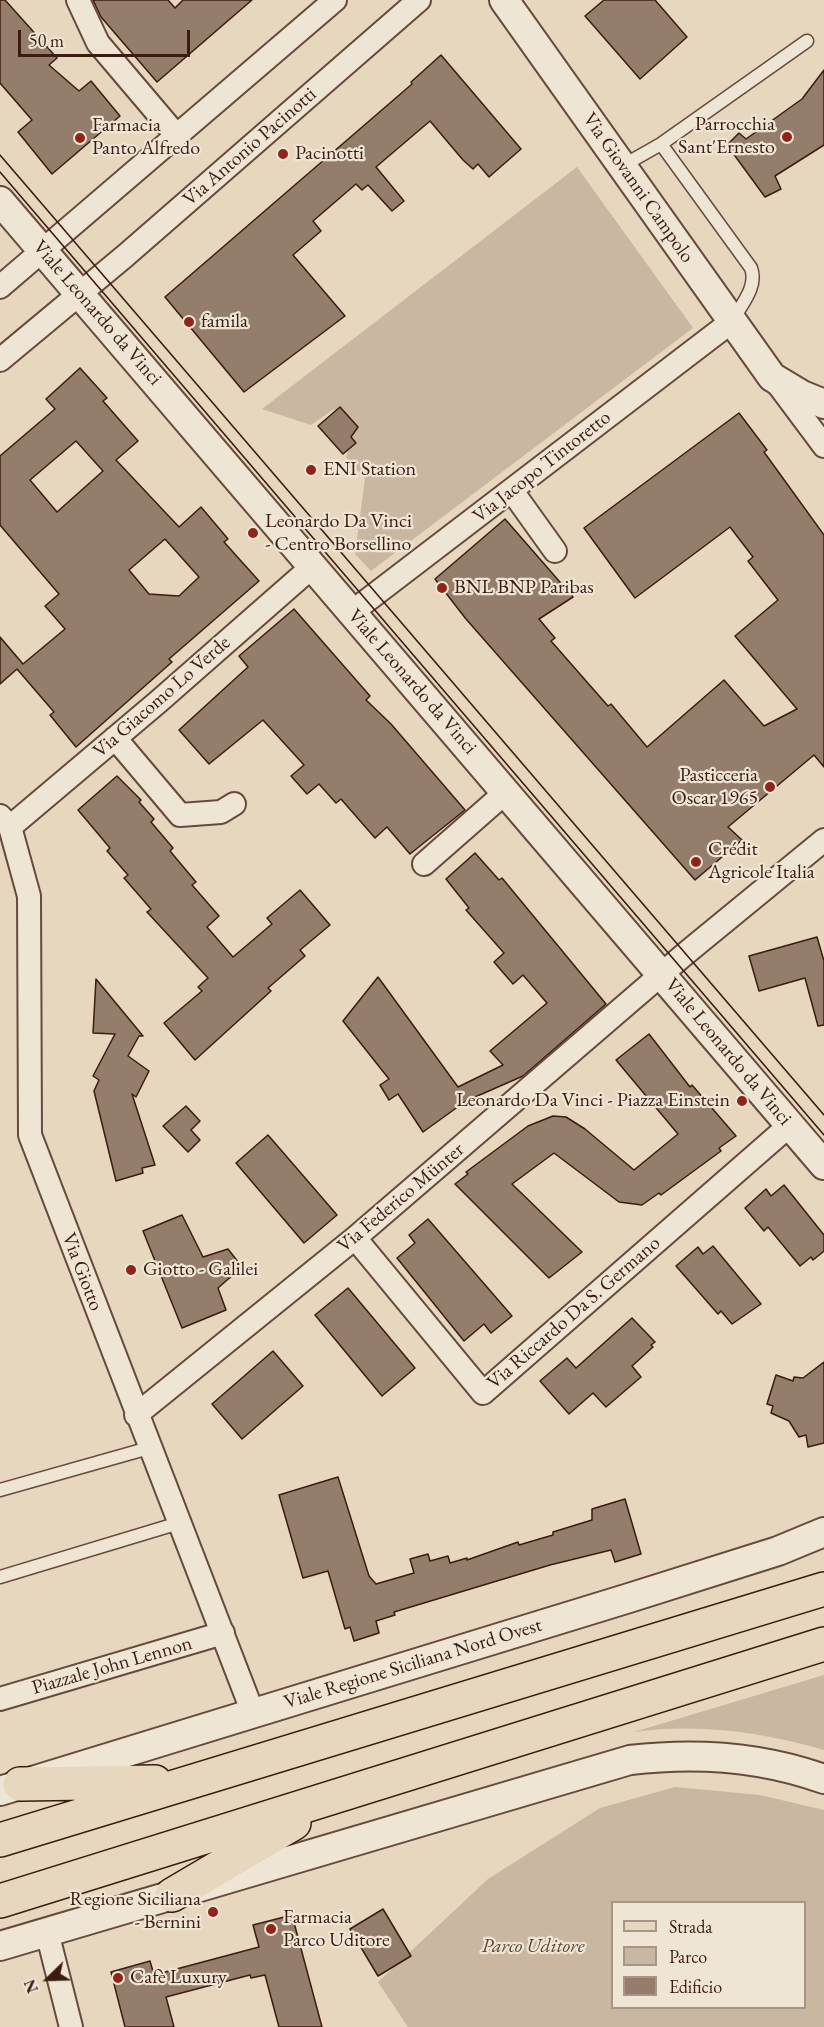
<!DOCTYPE html>
<html>
<head>
<meta charset="utf-8">
<style>
	body { margin:0 }
	#map { position:relative; width:824px; height:2027px; overflow:hidden; background:#e6d7be; font-family:"EB Garamond",serif }
	canvas { display:block }
	.legend { position:absolute; left:611px; top:1901px; width:195px; height:108px; box-sizing:border-box; background:#efe5d5; border:2px solid #a79587; margin:0; padding:8px 10px; list-style:none; font-size:18px; color:#3b1c11 }
	.legend li { display:flex; align-items:center; gap:12px; height:30px }
	.legend b { width:30px; border:2px solid #a79587 }
	.north { position:absolute; left:18px; top:1949px; width:60px; height:60px; -webkit-text-stroke:4px #efe5d5; paint-order:stroke; rotate:247deg; font-size:16px; font-weight:700; line-height:24px; text-align:center; color:#3b1c11 }
	.north::after { content:''; display:block; margin:auto; width:21px; height:27px; background:#3b1c11; clip-path:polygon(50% 0,100% 100%,50% 72%,0 100%) }
	.scale { position:absolute; left:18px; top:30px; width:172px; height:27px; box-sizing:border-box; border:3px solid #3b1c11; border-top:0; padding-left:8px; font-size:18px; line-height:21px; white-space:nowrap; color:#3b1c11; -webkit-text-stroke:4px #efe5d5; paint-order:stroke }
</style>
</head>
<body>
<div id="map">
<canvas width="824" height="2027"></canvas>
<ul class="legend">
<li><b style="height:8px;background:#e6d7be"></b>Strada</li>
<li><b style="height:16px;background:#c9b7a1"></b>Parco</li>
<li><b style="height:16px;background:#947d6b"></b>Edificio</li>
</ul>
<div class="north">N</div>
<div class="scale">50 m</div>
</div>
<script>
const context = document.querySelector('canvas').getContext('2d');
context.lineJoin = 'round';
function paint(path, color) { context.fillStyle = color; context.fill(path, 'evenodd'); }
function stroke(path, color, width, dash) { context.strokeStyle = color; context.lineWidth = width; context.lineCap = dash ? 'butt' : 'round'; context.setLineDash(dash || []); context.stroke(path); }
function drawText(font, color, halo, rows, align = 'center') {
  context.font = font + ' "EB Garamond",serif'; context.lineWidth = 4.5; context.setLineDash([]); context.textBaseline = 'middle'; context.strokeStyle = halo; context.fillStyle = color; for (const [text, x, y, turn = 0] of rows) {
    context.save(); context.translate(x, y); context.rotate((+turn || 0) * Math.PI / 180); context.textAlign = isNaN(turn) ? turn : align; if (halo) context.strokeText(text, 0, 0); context.fillText(text, 0, 0); context.restore();
  }
}
paint(new Path2D(`
	M 577,167 L 693,328 L 371,571 L 355,554 L 365,479 L 346,457 L 354,433 L 334,409 L 311,425 L 262,409 Z
	M 824,1675 L 824,1750 C 762,1732 698,1723 634,1732 Z
	M 675,1787 L 760,1795 L 824,1810 L 824,2027 L 408,2027 L 378,1982 L 488,1879 L 600,1808 ZM 612,1902 L 804,1902 L 804,2008 L 612,2008 Z`), '#c9b7a1');
const building = new Path2D(`
	M 0,0 L 5,0 L 57,58 L 49,65 L 79,91 L 91,81 L 120,116 L 52,174 L 18,132 L 32,120 L 0,83 Z
	M 93,0 L 168,0 L 175,8 L 183,0 L 252,0 L 157,82 L 101,17 Z
	M 604,0 L 655,0 L 687,37 L 640,79 L 585,16 Z
	M 441,55 L 521,149 L 489,177 L 478,164 L 473,169 L 463,160 L 430,121 L 376,167 L 404,201 L 392,211 L 368,185 L 362,190 L 356,184 L 313,221 L 321,231 L 293,255 L 345,316 L 244,392 L 165,297 L 412,84 L 411,82 Z
	M 824,70 L 824,145 L 775,176 L 781,189 L 765,197 L 727,145 L 739,133 L 746,139 L 802,99 Z
	M 80,368 L 107,398 L 103,401 L 138,441 L 116,460 L 179,527 L 201,507 L 228,539 L 224,542 L 259,581 L 169,659 L 172,662 L 76,747 L 50,715 L 54,712 L 17,669 L 0,684 L 0,637 L 23,664 L 65,629 L 45,606 L 59,594 L 0,525 L 0,456 L 55,409 L 46,399 ZM 76,441 L 103,471 L 57,512 L 30,480 ZM 165,539 L 199,577 L 179,596 L 149,594 L 129,570 Z
	M 340,407 L 358,427 L 351,437 L 356,443 L 343,454 L 318,426 Z
	M 739,413 L 767,450 L 764,452 L 824,535 L 824,767 L 814,755 L 728,827 L 742,840 L 695,880 L 466,619 L 435,579 L 505,519 L 573,597 L 539,619 L 555,638 L 551,641 L 608,706 L 611,704 L 647,747 L 724,680 L 764,726 L 797,709 L 735,636 L 778,600 L 748,561 L 753,557 L 730,527 L 635,598 L 584,528 Z
	M 294,609 L 370,696 L 366,700 L 391,724 L 465,810 L 410,854 L 387,827 L 375,838 L 341,799 L 336,803 L 319,784 L 307,794 L 291,776 L 304,765 L 263,720 L 209,764 L 179,730 L 248,667 L 239,656 Z
	M 117,776 L 141,800 L 139,802 L 154,819 L 151,822 L 173,848 L 170,851 L 196,882 L 192,885 L 219,916 L 207,927 L 233,957 L 272,924 L 267,918 L 300,890 L 330,925 L 300,950 L 305,956 L 268,988 L 271,991 L 195,1060 L 164,1023 L 202,991 L 198,987 L 208,978 L 147,912 L 151,909 L 124,878 L 128,875 L 107,851 L 110,848 L 78,810 Z
	M 475,853 L 499,880 L 502,878 L 606,1004 L 523,1076 L 466,1101 L 423,1132 L 398,1094 L 389,1100 L 380,1085 L 389,1079 L 343,1021 L 378,977 L 458,1087 L 503,1065 L 490,1051 L 547,1003 L 523,975 L 513,984 L 494,962 L 504,953 L 466,910 L 469,908 L 446,879 Z
	M 817,937 L 824,961 L 824,1025 L 818,1026 L 805,978 L 759,991 L 749,956 Z
	M 96,979 L 143,1036 L 139,1036 L 128,1056 L 149,1071 L 136,1097 L 132,1094 L 155,1165 L 142,1168 L 143,1173 L 116,1181 L 94,1091 L 99,1080 L 93,1076 L 115,1034 L 93,1033 Z
	M 649,1034 L 690,1087 L 692,1085 L 736,1136 L 719,1148 L 721,1151 L 661,1195 L 659,1193 L 642,1205 L 619,1202 L 554,1153 L 512,1184 L 582,1252 L 549,1278 L 455,1184 L 468,1174 L 466,1172 L 528,1126 L 553,1116 L 566,1117 L 585,1129 L 634,1170 L 678,1134 L 616,1060 Z
	M 186,1106 L 200,1121 L 191,1130 L 200,1140 L 188,1152 L 163,1126 Z
	M 268,1135 L 337,1215 L 304,1243 L 236,1163 Z
	M 784,1185 L 824,1235 L 824,1251 L 813,1260 L 811,1257 L 800,1266 L 768,1227 L 764,1231 L 745,1208 L 766,1189 L 771,1196 Z
	M 182,1215 L 203,1257 L 228,1249 L 242,1267 L 218,1288 L 226,1310 L 182,1328 L 143,1231 Z
	M 428,1219 L 512,1316 L 491,1333 L 484,1324 L 464,1341 L 397,1258 L 415,1243 L 409,1235 Z
	M 713,1246 L 761,1304 L 732,1324 L 721,1311 L 718,1314 L 676,1266 L 698,1247 L 703,1254 Z
	M 348,1288 L 415,1368 L 382,1396 L 315,1315 Z
	M 632,1318 L 655,1342 L 651,1345 L 653,1347 L 632,1366 L 641,1377 L 606,1407 L 593,1393 L 569,1414 L 540,1381 L 567,1358 L 576,1368 Z
	M 273,1351 L 303,1386 L 242,1439 L 212,1404 Z
	M 824,1362 L 824,1443 L 808,1447 L 806,1435 L 799,1437 L 789,1421 L 771,1413 L 773,1406 L 767,1404 L 776,1375 L 793,1381 L 794,1377 L 803,1378 Z
	M 338,1477 L 369,1576 L 376,1584 L 414,1573 L 410,1559 L 428,1554 L 430,1561 L 448,1556 L 450,1563 L 467,1558 L 467,1560 L 518,1542 L 519,1545 L 553,1535 L 553,1532 L 592,1520 L 592,1509 L 625,1499 L 641,1554 L 615,1562 L 611,1550 L 550,1565 L 394,1612 L 395,1615 L 376,1621 L 379,1633 L 354,1641 L 350,1627 L 345,1629 L 328,1571 L 303,1578 L 279,1495 Z
	M 383,1909 L 411,1956 L 378,1976 L 350,1929 Z
	M 292,1915 L 322,2027 L 279,2027 L 265,1975 L 251,1978 L 250,1975 L 166,1997 L 174,2027 L 125,2027 L 111,1972 L 150,1961 L 154,1975 L 259,1947 L 253,1925 Z`);
paint(building, '#947d6b');
stroke(building, '#3b1c11', 1.5);
const service = new Path2D(`
	M 661,144 L 751,268 C 758,287 741,305 732,321
	M 624,165 L 661,144 L 807,41
	M 0,1490 L 149,1448
	M 0,1577 L 179,1523`);
const minor = new Path2D(`
	M 78,0 L 98,43 L 176,135
	M 0,287 L 335,0
	M 0,360 L 125,256 L 419,0
	M 777,383 L 824,446
	M 512,491 L 555,551
	M 352,612 L 731,322
	M 115,738 L 180,815 L 221,812 L 234,804
	M 0,816 L 10,827 L 29,896 L 30,1135 L 253,1713
	M 10,827 L 158,702 L 313,566
	M 424,864 L 506,792
	M 355,1238 L 483,1393 L 790,1125
	M 136,1415 L 355,1238 L 685,954 L 824,840
	M 0,1699 L 223,1633
	M 47,1932 L 71,2027`);
const tertiary = new Path2D(`
	M 504,0 L 772,377 L 802,395 L 824,404
	M 0,201 L 824,1165
	M 0,1791 L 629,1598 L 778,1551 L 824,1532
	M 0,1946 L 630,1760 C 697,1752 760,1756 824,1779`);
const primary = new Path2D(`
	M 20,1784 L 155,1782
	M 0,1840 L 824,1589
	M 172,1895 L 294,1823
	M 0,1901 L 824,1644`);
stroke(service, '#664b3c', 15);
stroke(minor, '#664b3c', 26);
stroke(tertiary, '#664b3c', 32);
stroke(primary, '#3b1c11', 36);
stroke(service, '#efe5d5', 12);
stroke(minor, '#efe5d5', 22);
stroke(tertiary, '#efe5d5', 28);
stroke(primary, '#e6d7be', 33);
stroke(new Path2D(`
	M 0,155 L 824,1115
	M 0,172 L 824,1135`), '#3b1c11', 1.5);
for (const [x, y, r, color] of [
	[787,137,6,"#8f2418"],
	[80,138,6,"#8f2418"],
	[283,154,6,"#8f2418"],
	[189,322,6,"#8f2418"],
	[311,470,6,"#8f2418"],
	[253,533,6,"#8f2418"],
	[442,588,6,"#8f2418"],
	[770,787,6,"#8f2418"],
	[696,862,6,"#8f2418"],
	[742,1101,6,"#8f2418"],
	[131,1270,6,"#8f2418"],
	[213,1912,6,"#8f2418"],
	[271,1929,6,"#8f2418"],
	[118,1978,6,"#8f2418"]
]) { const dot = new Path2D(); dot.arc(x, y, r, 0, 2 * Math.PI); context.fillStyle = color; context.fill(dot); stroke(dot, '#efe5d5', 2); }
drawText('20px', '#3b1c11', '#efe5d5', [
	["Parrocchia",775,125,"right"],
	["Sant'Ernesto",775,148,"right"],
	["Farmacia",92,126],
	["Panto Alfredo",92,149],
	["Pacinotti",295,154],
	["famila",201,322],
	["ENI Station",323,470],
	["Leonardo Da Vinci",265,522],
	["- Centro Borsellino",265,545],
	["BNL BNP Paribas",454,588],
	["Pasticceria",758,776,"right"],
	["Oscar 1965",758,799,"right"],
	["Crédit",708,850],
	["Agricole Italia",708,873],
	["Leonardo Da Vinci - Piazza Einstein",730,1101,"right"],
	["Giotto - Galilei",143,1270],
	["Regione Siciliana",201,1900,"right"],
	["- Bernini",201,1923,"right"],
	["Farmacia",283,1918],
	["Parco Uditore",283,1941],
	["Cafè Luxury",130,1978]
], 'left');
drawText('20px', '#3b1c11', '#efe5d5', [
	["Via Antonio Pacinotti",250,147,-41],
	["Via Giovanni Campolo",638,188,55],
	["Viale Leonardo da Vinci",97,313,49],
	["Via Jacopo Tintoretto",542,467,-38],
	["Viale Leonardo da Vinci",412,682,49],
	["Via Giacomo Lo Verde",162,697,-41],
	["Viale Leonardo da Vinci",728,1052,50],
	["Via Federico Münter",401,1198,-40],
	["Via Giotto",82,1272,69],
	["Via Riccardo Da S. Germano",574,1313,-41],
	["Viale Regione Siciliana Nord Ovest",413,1664,-17],
	["Piazzale John Lennon",112,1666,-16]
]);
drawText('italic 20px', '#5e4335', '#efe5d5', [
	["Parco Uditore",533,1947]
]);
</script>
</body>
</html>
